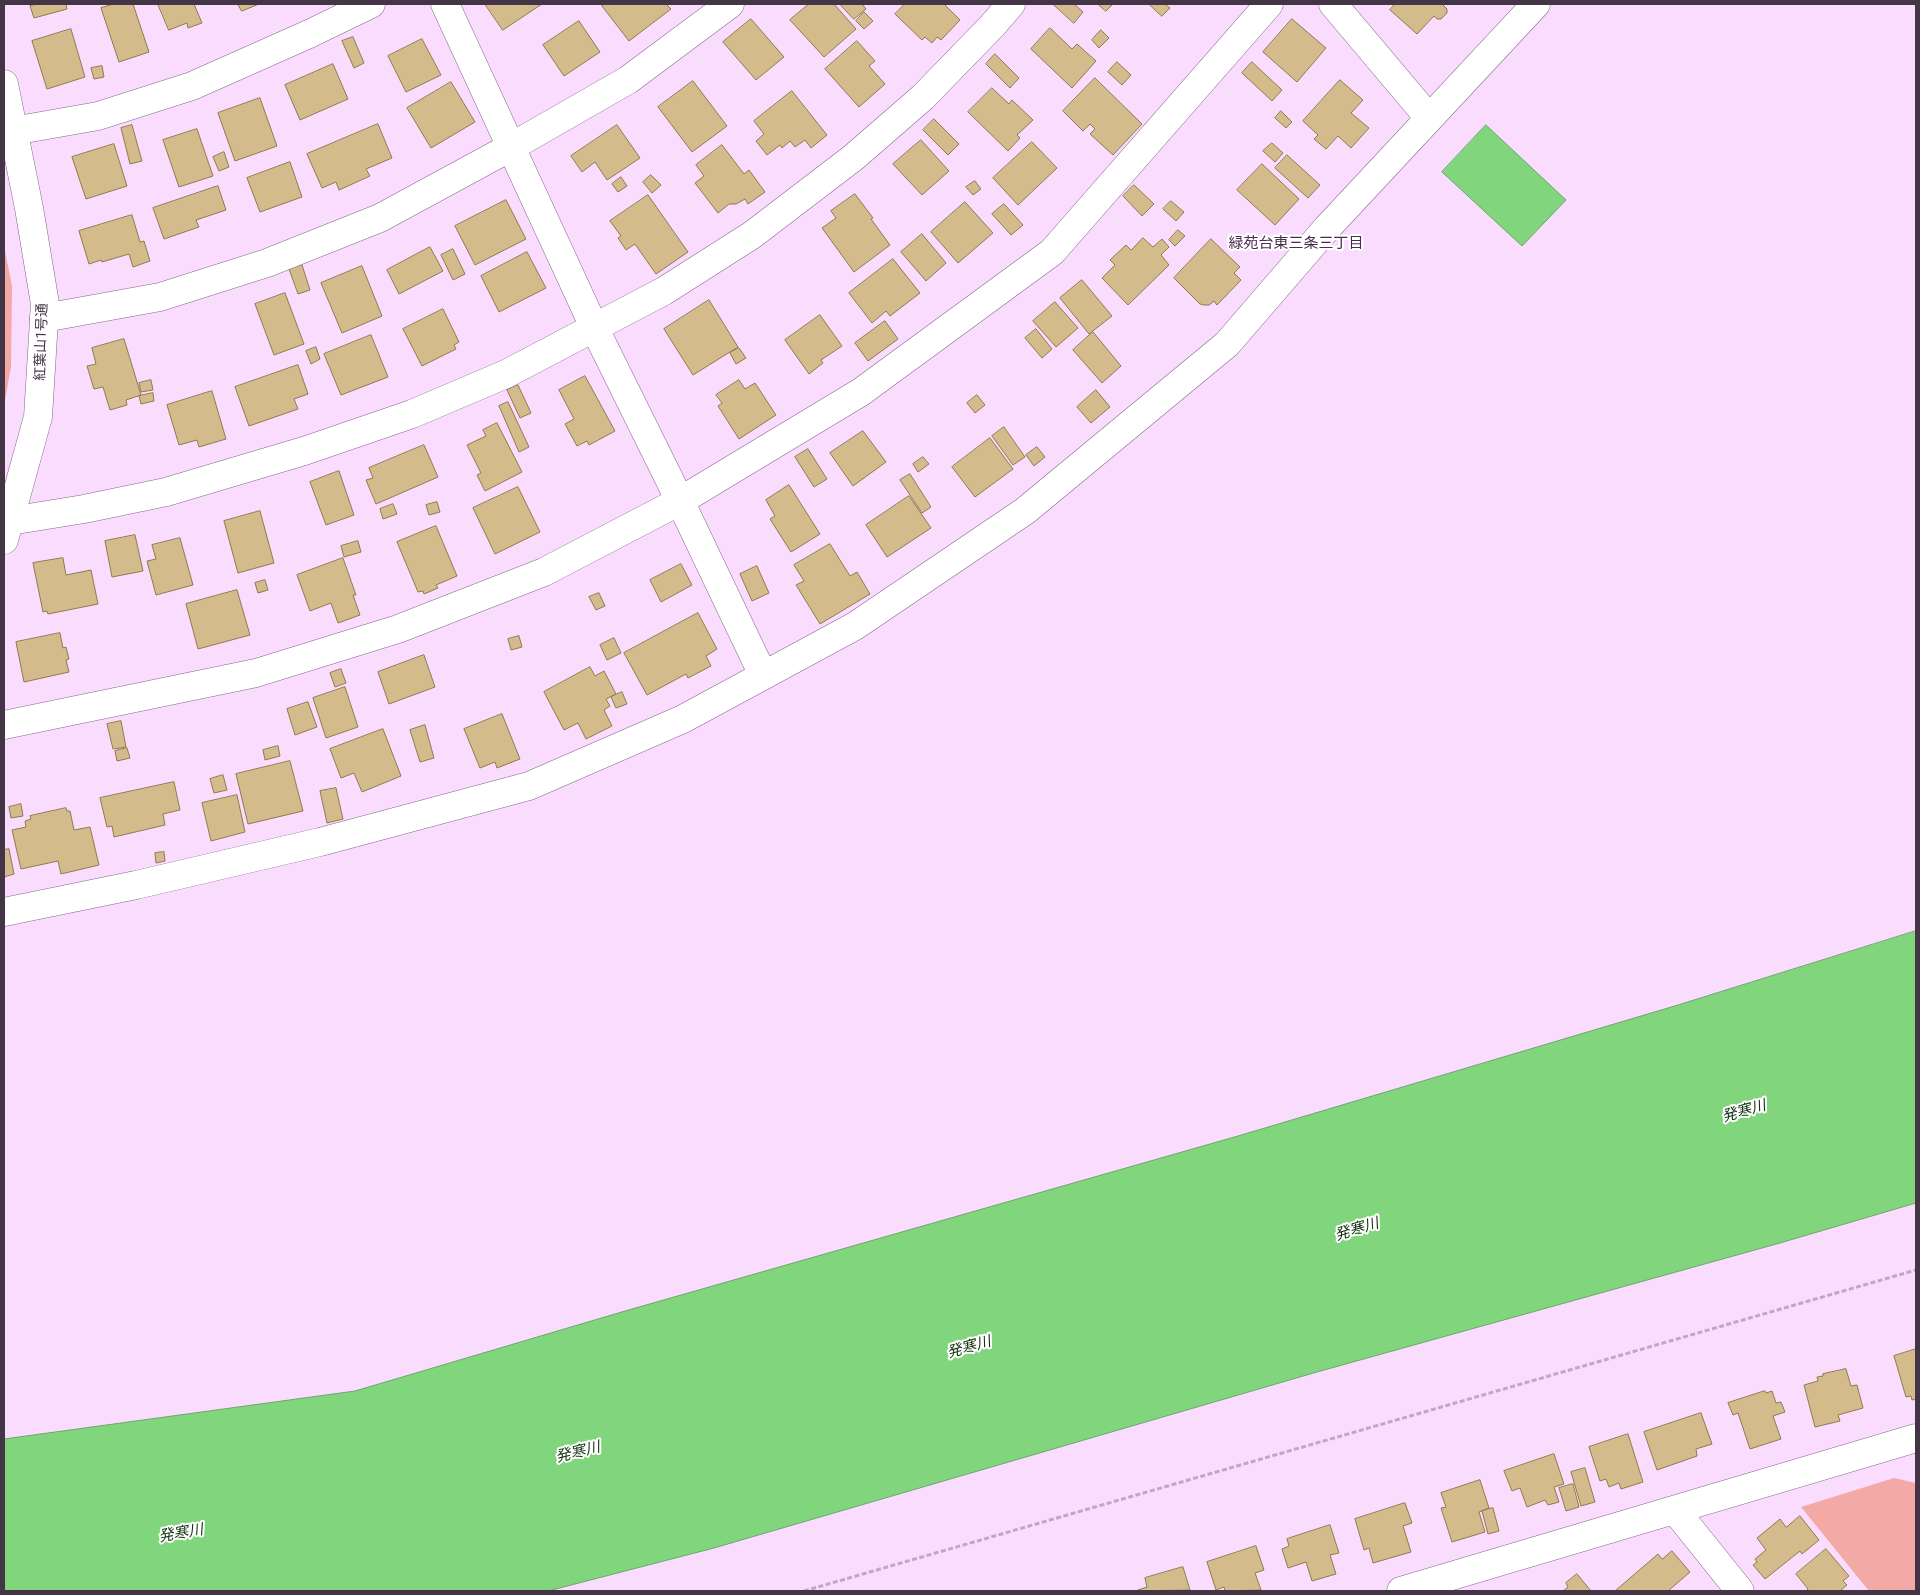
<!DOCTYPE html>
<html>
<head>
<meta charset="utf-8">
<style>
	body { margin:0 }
	#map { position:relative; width:1920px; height:1595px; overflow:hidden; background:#faddfe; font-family:Roboto,sans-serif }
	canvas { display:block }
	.frame { position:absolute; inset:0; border:5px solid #433545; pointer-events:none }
</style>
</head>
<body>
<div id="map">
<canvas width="1920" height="1595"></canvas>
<div class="frame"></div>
</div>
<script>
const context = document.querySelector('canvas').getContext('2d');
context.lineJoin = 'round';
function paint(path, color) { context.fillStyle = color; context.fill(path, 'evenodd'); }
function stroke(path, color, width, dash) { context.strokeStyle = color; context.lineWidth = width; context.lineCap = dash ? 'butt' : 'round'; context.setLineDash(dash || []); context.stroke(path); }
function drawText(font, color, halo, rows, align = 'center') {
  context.font = font + ' Roboto,"Noto Sans JP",sans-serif'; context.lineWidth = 4; context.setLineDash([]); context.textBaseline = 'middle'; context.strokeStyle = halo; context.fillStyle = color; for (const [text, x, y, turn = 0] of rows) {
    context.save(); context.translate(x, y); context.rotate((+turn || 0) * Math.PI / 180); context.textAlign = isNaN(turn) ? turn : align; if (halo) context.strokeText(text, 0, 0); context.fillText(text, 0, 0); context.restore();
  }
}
paint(new Path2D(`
	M 4,246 L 12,286 L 11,367 L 4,406 Z
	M 1894,1478 L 1916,1483 L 1916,1589 L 1914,1591 L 1869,1591 L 1801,1507 Z`), '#f3a9a5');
const water = new Path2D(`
	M 1486,125 L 1566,200 L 1522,246 L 1442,172 Z
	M 1916,931 L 1916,1203 L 1780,1243 L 1317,1372 L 714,1548 L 548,1591 L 4,1591 L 4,1439 L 355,1391 L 625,1311 L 1238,1136 L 1678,1005 Z`);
paint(water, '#81d57c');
stroke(water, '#6ea56c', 1);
const building = new Path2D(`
	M 38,4 L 66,4 L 67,9 L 34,18 L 30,6 Z
	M 114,4 L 133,4 L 149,52 L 119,62 L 101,8 Z
	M 158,4 L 194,4 L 202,23 L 188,28 L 187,23 L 169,30 Z
	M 238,4 L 259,4 L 242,11 Z
	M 485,4 L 542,4 L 503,30 Z
	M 605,4 L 666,4 L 671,9 L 629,41 L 602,6 Z
	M 809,4 L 834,4 L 856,29 L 824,57 L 790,20 Z
	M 840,4 L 862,4 L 866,9 L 854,19 Z
	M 905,4 L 944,4 L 960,20 L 941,40 L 937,37 L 932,43 L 925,37 L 922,40 L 895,14 Z
	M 1053,4 L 1074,4 L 1083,12 L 1074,23 Z
	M 1098,4 L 1113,4 L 1106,11 Z
	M 1149,4 L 1165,4 L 1170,8 L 1162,16 Z
	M 1395,4 L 1444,4 L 1443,5 L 1447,9 L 1447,13 L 1441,19 L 1437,19 L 1434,16 L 1417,34 L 1390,10 Z
	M 864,12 L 873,21 L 864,29 L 856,21 Z
	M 751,19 L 784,57 L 756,80 L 723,42 Z
	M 1292,19 L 1326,48 L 1297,82 L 1263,52 Z
	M 579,21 L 600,52 L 564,76 L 543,45 Z
	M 1050,28 L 1072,49 L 1077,44 L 1096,61 L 1072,88 L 1031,49 Z
	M 71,29 L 85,77 L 47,89 L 32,41 Z
	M 1101,30 L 1109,38 L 1099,48 L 1092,40 Z
	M 353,37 L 364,63 L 354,68 L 342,41 Z
	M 422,39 L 441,75 L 406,92 L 388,56 Z
	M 857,41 L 875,61 L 869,66 L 885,84 L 859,107 L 825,69 Z
	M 995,54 L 1019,78 L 1010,88 L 986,64 Z
	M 1117,62 L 1131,75 L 1122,85 L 1108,72 Z
	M 1252,62 L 1282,90 L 1272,101 L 1242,73 Z
	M 333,64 L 348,99 L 300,120 L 285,85 Z
	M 102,66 L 104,77 L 94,79 L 91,68 Z
	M 1095,78 L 1142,124 L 1113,155 L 1090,134 L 1095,129 L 1090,124 L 1083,131 L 1063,111 Z
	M 1340,80 L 1363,100 L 1351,113 L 1369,128 L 1351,148 L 1338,136 L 1326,149 L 1314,139 L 1318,135 L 1303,121 Z
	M 693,81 L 727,126 L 692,152 L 658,107 Z
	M 451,82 L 475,122 L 431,148 L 407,108 Z
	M 992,88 L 1009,104 L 1012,100 L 1033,120 L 1017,135 L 1020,138 L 1008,151 L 968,112 Z
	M 792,91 L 827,135 L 811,148 L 805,140 L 795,147 L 790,141 L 782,148 L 780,145 L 767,155 L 756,141 L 764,134 L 754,121 Z
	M 260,98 L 277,146 L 235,161 L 218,113 Z
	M 1281,111 L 1292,122 L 1286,128 L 1275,118 Z
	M 934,119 L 959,144 L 948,155 L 923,130 Z
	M 378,124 L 392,158 L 366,169 L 370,176 L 339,190 L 336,182 L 322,188 L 307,154 Z
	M 132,125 L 142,161 L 130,164 L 121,128 Z
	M 617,125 L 640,158 L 607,180 L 595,162 L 582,172 L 571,156 Z
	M 197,129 L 213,176 L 179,187 L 163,140 Z
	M 921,140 L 949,171 L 922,195 L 893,164 Z
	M 1032,142 L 1057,168 L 1018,205 L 993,178 Z
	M 1272,143 L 1283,153 L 1275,162 L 1263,151 Z
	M 114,144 L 127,186 L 86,199 L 72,157 Z
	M 722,145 L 744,174 L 749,170 L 765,192 L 748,204 L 745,199 L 736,204 L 729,204 L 718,213 L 695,183 L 704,176 L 696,165 Z
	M 224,152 L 229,167 L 219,171 L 213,157 Z
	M 1287,155 L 1320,185 L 1308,198 L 1275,168 Z
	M 290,162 L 302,197 L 260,212 L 247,178 Z
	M 1262,164 L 1299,199 L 1275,225 L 1237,190 Z
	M 651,175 L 661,185 L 652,193 L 643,182 Z
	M 621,177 L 627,186 L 618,192 L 612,184 Z
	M 975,181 L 981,189 L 973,195 L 966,187 Z
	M 1134,185 L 1154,204 L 1142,216 L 1123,196 Z
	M 218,186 L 226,210 L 196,220 L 199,227 L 164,239 L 153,208 Z
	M 855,194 L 873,218 L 871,219 L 890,245 L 854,272 L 822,228 L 836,218 L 831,211 Z
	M 648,195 L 688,252 L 656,274 L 635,244 L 626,250 L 618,238 L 621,236 L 610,221 Z
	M 506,200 L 526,239 L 475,265 L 455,226 Z
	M 1171,201 L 1184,212 L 1176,221 L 1163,209 Z
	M 965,202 L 993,233 L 958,263 L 931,232 Z
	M 1004,204 L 1023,225 L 1011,235 L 992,214 Z
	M 132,215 L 140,242 L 144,241 L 150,261 L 133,267 L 129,254 L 102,262 L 101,260 L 89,264 L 79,231 Z
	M 1178,230 L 1185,236 L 1175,246 L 1169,240 Z
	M 922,234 L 946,263 L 926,281 L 901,252 Z
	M 1143,238 L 1153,247 L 1162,239 L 1169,247 L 1161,255 L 1169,265 L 1128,305 L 1102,278 L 1115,265 L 1110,260 L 1126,245 L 1131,250 Z
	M 1211,239 L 1240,267 L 1234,273 L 1241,280 L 1217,305 L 1214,301 L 1209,305 L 1204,305 L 1200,304 L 1174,278 Z
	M 430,247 L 443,271 L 399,294 L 387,270 Z
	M 453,249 L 465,274 L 453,280 L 441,255 Z
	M 527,252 L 546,288 L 499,312 L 481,276 Z
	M 893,259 L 920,293 L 890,316 L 886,311 L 872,323 L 849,293 Z
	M 302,265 L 310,290 L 298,294 L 289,269 Z
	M 362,266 L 382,316 L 342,333 L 321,283 Z
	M 1082,280 L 1112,316 L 1089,334 L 1060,298 Z
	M 285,293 L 304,344 L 274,355 L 255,304 Z
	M 709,300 L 738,347 L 693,375 L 664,329 Z
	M 1055,302 L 1078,328 L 1056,347 L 1033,321 Z
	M 443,309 L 459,342 L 454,345 L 456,349 L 422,366 L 403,329 Z
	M 820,315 L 842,346 L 821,360 L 823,363 L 809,374 L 785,340 Z
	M 885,321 L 898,339 L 868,361 L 855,343 Z
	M 1036,329 L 1052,349 L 1042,358 L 1025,338 Z
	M 1093,332 L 1121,366 L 1102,383 L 1073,350 Z
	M 371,335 L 388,377 L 341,395 L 324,354 Z
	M 124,339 L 141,395 L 126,400 L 127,405 L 110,410 L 103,387 L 94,389 L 87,366 L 96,364 L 92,348 Z
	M 316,347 L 320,359 L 311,364 L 306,351 Z
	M 739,348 L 746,358 L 736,364 L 730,353 Z
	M 298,365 L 308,394 L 294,399 L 298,409 L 249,426 L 235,387 Z
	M 585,376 L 615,431 L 589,445 L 587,441 L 577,446 L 565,424 L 574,419 L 559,390 Z
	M 151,380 L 153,390 L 141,392 L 139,383 Z
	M 739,380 L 745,389 L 755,383 L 776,415 L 739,439 L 718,406 L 722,403 L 716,395 Z
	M 518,385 L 531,413 L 520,418 L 507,390 Z
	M 1096,390 L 1110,407 L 1091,423 L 1077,407 Z
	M 212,391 L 226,439 L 199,447 L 197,440 L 179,445 L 167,405 Z
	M 153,393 L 154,401 L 141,404 L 139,396 Z
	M 977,395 L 985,405 L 975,413 L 967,403 Z
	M 508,402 L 529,447 L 519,452 L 499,406 Z
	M 497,423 L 522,472 L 485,491 L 477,475 L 481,473 L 467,445 L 486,436 L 483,430 Z
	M 1004,427 L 1025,457 L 1013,465 L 992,436 Z
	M 863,431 L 886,462 L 853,486 L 830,453 Z
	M 990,438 L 1013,469 L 975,497 L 952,467 Z
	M 424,445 L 438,477 L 376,504 L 366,480 L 373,478 L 369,468 Z
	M 1037,447 L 1045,457 L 1034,466 L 1026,455 Z
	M 808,449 L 827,479 L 814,487 L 795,457 Z
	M 923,457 L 929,464 L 918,472 L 913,464 Z
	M 339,471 L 354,515 L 326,525 L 310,482 Z
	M 910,474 L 931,507 L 922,513 L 900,480 Z
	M 789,485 L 820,534 L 791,552 L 770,519 L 775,516 L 766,500 Z
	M 518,487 L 540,532 L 495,554 L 473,508 Z
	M 909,496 L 931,528 L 887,557 L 866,525 Z
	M 437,502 L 440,512 L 429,515 L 426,505 Z
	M 393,504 L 397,514 L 383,519 L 380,509 Z
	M 260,511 L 274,563 L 238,573 L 224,521 Z
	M 436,526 L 457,576 L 436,585 L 438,588 L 424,594 L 423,591 L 418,592 L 397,542 Z
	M 135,535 L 143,571 L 112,577 L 105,541 Z
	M 180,538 L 193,585 L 156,595 L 147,561 L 156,559 L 152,545 Z
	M 358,541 L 361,552 L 344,557 L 341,546 Z
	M 830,544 L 850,576 L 857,572 L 870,594 L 820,624 L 796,585 L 804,581 L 794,565 Z
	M 63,558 L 66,575 L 91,570 L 98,604 L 48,614 L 47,611 L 43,612 L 33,563 Z
	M 343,558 L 356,595 L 353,595 L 360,615 L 338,623 L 331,603 L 310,611 L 297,575 Z
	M 681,564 L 692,585 L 661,602 L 650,580 Z
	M 757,566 L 769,593 L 752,601 L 740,574 Z
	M 265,580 L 268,590 L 258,593 L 255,583 Z
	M 237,590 L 250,635 L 198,649 L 186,604 Z
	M 599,593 L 605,606 L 596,610 L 589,597 Z
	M 698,613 L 717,649 L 706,656 L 711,666 L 688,678 L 686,674 L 647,695 L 624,653 Z
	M 60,633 L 63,648 L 66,647 L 69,659 L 66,660 L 69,672 L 24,682 L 16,642 Z
	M 519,636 L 522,647 L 511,650 L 508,639 Z
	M 614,638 L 621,653 L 607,660 L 600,645 Z
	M 424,655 L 435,687 L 389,704 L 378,672 Z
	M 590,667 L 595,676 L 604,671 L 616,694 L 606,699 L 610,706 L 604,710 L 612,726 L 586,739 L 578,723 L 564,730 L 544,692 Z
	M 341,669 L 346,683 L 335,687 L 330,673 Z
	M 345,687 L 358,727 L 326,738 L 313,698 Z
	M 622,692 L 627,704 L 616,708 L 611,697 Z
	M 308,702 L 317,727 L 295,735 L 287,709 Z
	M 502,714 L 520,759 L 497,768 L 495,762 L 480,768 L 464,729 Z
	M 121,721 L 126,747 L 113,749 L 107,724 Z
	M 425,725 L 434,758 L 420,762 L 410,730 Z
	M 383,729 L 401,776 L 362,792 L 354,773 L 341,778 L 330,749 Z
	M 278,746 L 280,756 L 265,760 L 263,750 Z
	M 127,748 L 130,758 L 117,761 L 115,751 Z
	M 290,761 L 303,811 L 248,824 L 236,774 Z
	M 223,775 L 227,790 L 214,793 L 210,779 Z
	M 174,782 L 180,810 L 163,814 L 165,825 L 114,837 L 112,826 L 107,827 L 100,798 Z
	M 336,788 L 343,819 L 327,823 L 320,791 Z
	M 237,795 L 245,832 L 211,841 L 202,803 Z
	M 21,804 L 23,816 L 11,818 L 9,807 Z
	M 66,808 L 67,811 L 70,811 L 74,830 L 90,827 L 99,865 L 61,874 L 58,861 L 21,869 L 12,830 L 26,827 L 25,821 L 31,819 L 30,816 Z
	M 9,849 L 14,874 L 4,877 L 4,850 Z
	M 164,852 L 165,861 L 156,863 L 155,853 Z
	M 1916,1349 L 1916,1399 L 1912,1400 L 1911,1396 L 1906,1397 L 1894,1356 Z
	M 1846,1369 L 1851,1386 L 1857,1385 L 1863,1408 L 1838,1415 L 1840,1421 L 1815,1427 L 1804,1385 L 1818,1381 L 1817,1377 L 1823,1376 L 1823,1374 Z
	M 1765,1391 L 1766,1393 L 1772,1391 L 1776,1403 L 1781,1402 L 1785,1412 L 1773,1416 L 1781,1439 L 1750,1449 L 1738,1413 L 1733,1415 L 1728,1403 Z
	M 1701,1413 L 1712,1444 L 1696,1449 L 1697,1456 L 1657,1470 L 1644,1432 Z
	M 1628,1434 L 1643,1482 L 1621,1489 L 1619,1483 L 1609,1487 L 1606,1479 L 1600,1481 L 1589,1447 Z
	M 1554,1454 L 1564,1484 L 1554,1487 L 1559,1502 L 1548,1505 L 1545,1500 L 1527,1507 L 1520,1488 L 1512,1491 L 1504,1471 Z
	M 1585,1468 L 1595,1502 L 1581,1506 L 1571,1472 Z
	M 1480,1480 L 1489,1508 L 1479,1512 L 1485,1532 L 1452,1542 L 1441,1508 L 1446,1507 L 1441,1493 Z
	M 1573,1484 L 1579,1507 L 1566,1511 L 1559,1488 Z
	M 1405,1503 L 1412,1523 L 1403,1526 L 1411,1552 L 1373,1563 L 1369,1548 L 1364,1550 L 1355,1519 Z
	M 1493,1508 L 1499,1531 L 1488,1534 L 1482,1511 Z
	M 1800,1516 L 1819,1540 L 1802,1554 L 1800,1551 L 1765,1579 L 1753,1565 L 1757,1562 L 1755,1559 L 1766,1550 L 1757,1538 L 1780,1519 L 1786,1527 Z
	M 1330,1525 L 1339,1553 L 1330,1555 L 1336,1574 L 1312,1581 L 1306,1562 L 1288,1568 L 1282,1549 L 1289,1546 L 1287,1539 Z
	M 1256,1546 L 1264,1570 L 1255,1573 L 1261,1590 L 1225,1591 L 1224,1587 L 1216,1590 L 1207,1562 Z
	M 1826,1549 L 1849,1576 L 1843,1581 L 1847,1585 L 1840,1591 L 1806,1591 L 1808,1589 L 1796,1574 Z
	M 1672,1551 L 1690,1572 L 1668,1591 L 1615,1591 L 1658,1554 L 1662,1559 Z
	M 1183,1567 L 1190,1590 L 1135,1591 L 1147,1587 L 1145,1578 Z
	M 1577,1574 L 1591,1591 L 1563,1591 L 1568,1587 L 1566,1583 Z`);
paint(building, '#d4bb8c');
stroke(building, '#90794c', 1);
const minor = new Path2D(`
	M 445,4 L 594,327 L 680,501 L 763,675
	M 1333,4 L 1429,118
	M 13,131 L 98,116 L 192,86 L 309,34 L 371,4
	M 44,318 L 160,297 L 267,263 L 380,218 L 511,147 L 628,80 L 730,4
	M 10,521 L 84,509 L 166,492 L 304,451 L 412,414 L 506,374 L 664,291 L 752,235 L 854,157 L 923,97 L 992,26 L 1011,4
	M 4,725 L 256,673 L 398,629 L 544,572 L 680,501 L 861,392 L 1052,252 L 1269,4
	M 4,912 L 136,885 L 320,842 L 529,786 L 683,719 L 855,626 L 1025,511 L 1227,344 L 1327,228 L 1536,4
	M 1675,1510 L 1740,1591
	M 1401,1591 L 1916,1438`);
const tertiary = new Path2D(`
	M 4,84 L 29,208 L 45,304 L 38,417 L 4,540`);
stroke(minor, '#86658a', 29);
stroke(tertiary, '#86658a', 29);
stroke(new Path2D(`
	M 804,1591 L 1916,1270`), '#c0a7c3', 3, [5, 2.5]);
stroke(minor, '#fff', 28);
stroke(tertiary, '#fff', 28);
drawText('14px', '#433545', '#fff', [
	["紅葉山1号通",42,342,-88]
]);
drawText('15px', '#492c4d', '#fff', [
	["緑苑台東三条三丁目",1296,244]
]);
drawText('italic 15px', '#113310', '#fff', [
	["発寒川",1744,1112,-16],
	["発寒川",1357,1230,-17],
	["発寒川",969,1348,-16],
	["発寒川",578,1453,-14],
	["発寒川",181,1534,-10]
]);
</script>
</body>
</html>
